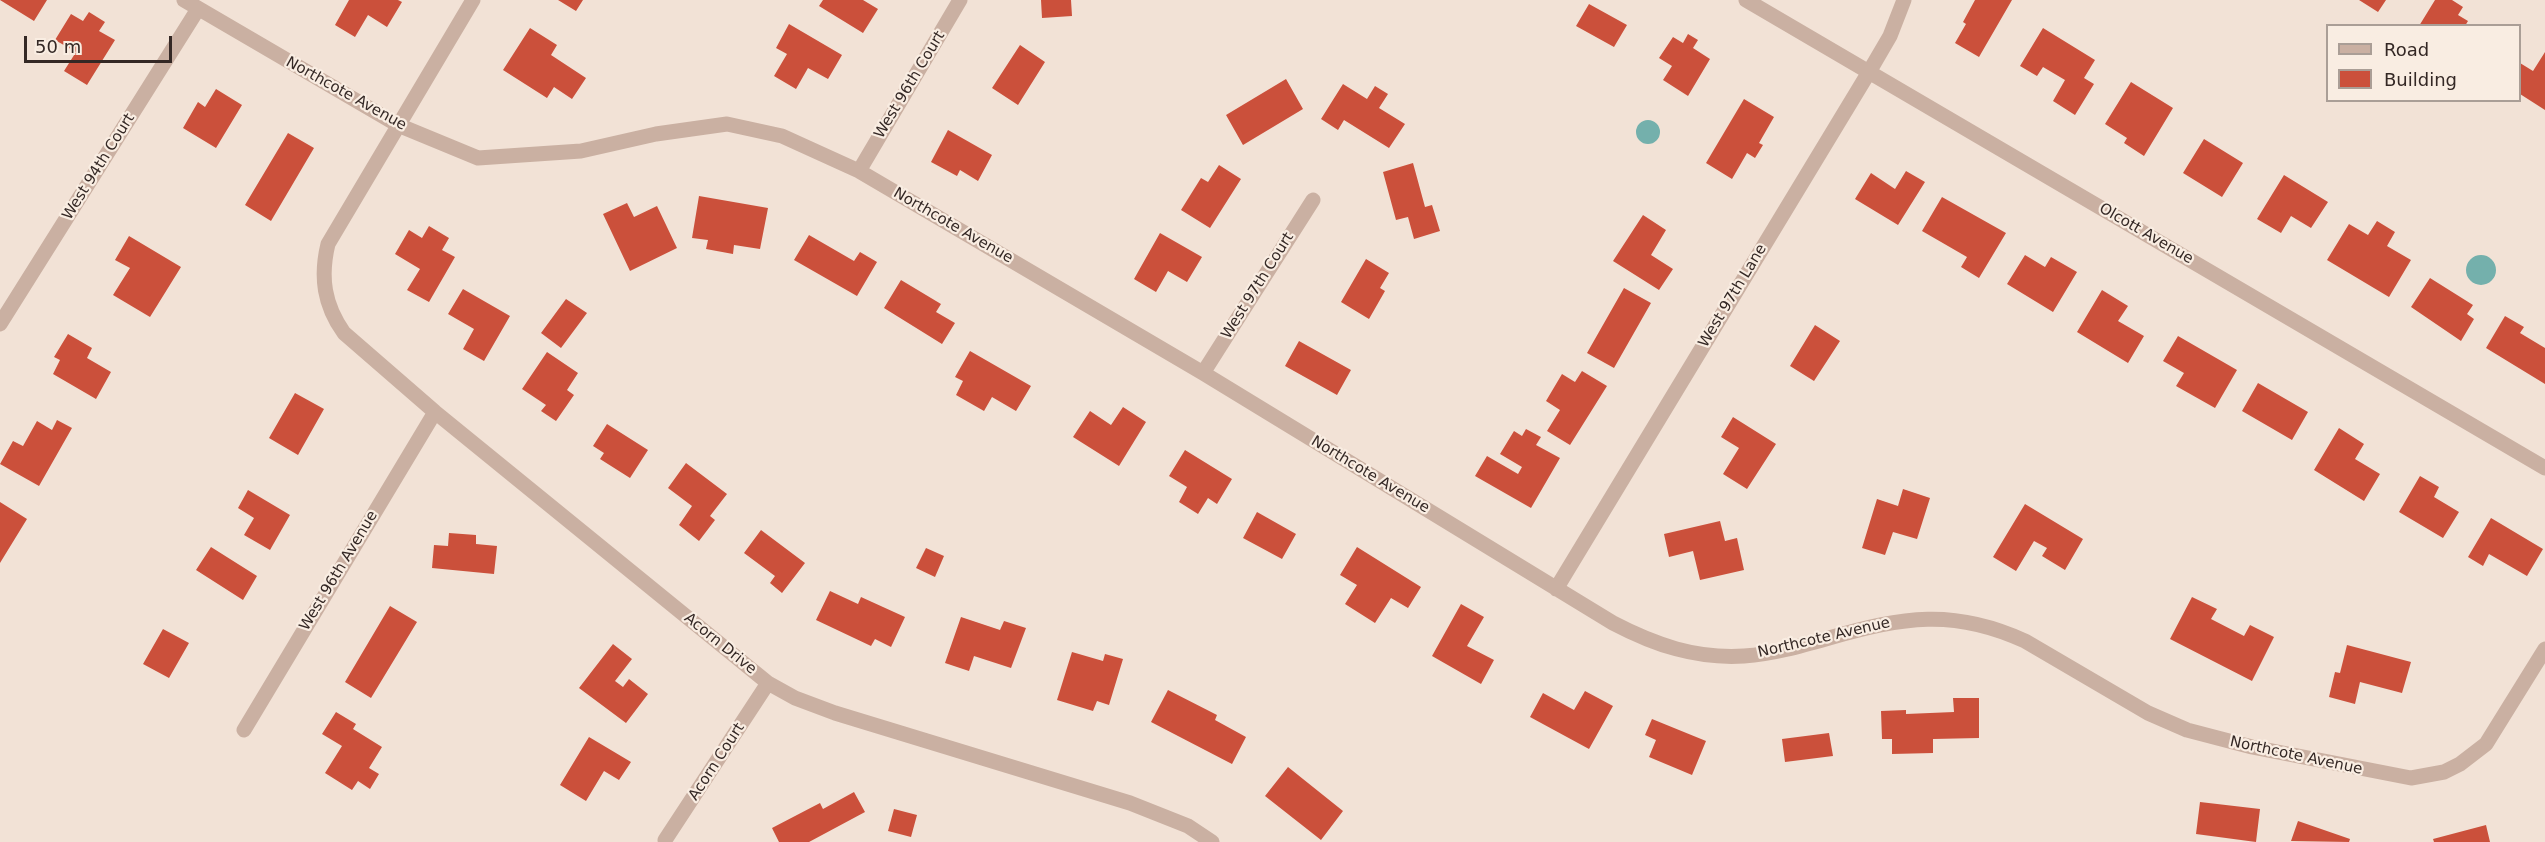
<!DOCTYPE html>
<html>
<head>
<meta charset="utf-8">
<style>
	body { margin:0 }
	#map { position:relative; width:2545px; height:842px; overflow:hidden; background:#f2e2d6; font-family:"DejaVu Sans",sans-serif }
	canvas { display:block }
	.legend { position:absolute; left:2326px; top:24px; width:195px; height:78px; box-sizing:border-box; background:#f9ede2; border:2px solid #aa9e96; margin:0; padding:8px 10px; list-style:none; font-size:18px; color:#342825 }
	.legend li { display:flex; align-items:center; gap:12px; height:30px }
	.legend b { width:30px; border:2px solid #aa9e96 }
	.scale { position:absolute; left:24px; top:36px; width:148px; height:27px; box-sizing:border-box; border:3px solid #342825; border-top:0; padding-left:8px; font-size:18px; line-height:21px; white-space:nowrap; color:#342825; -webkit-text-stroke:4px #f9ede2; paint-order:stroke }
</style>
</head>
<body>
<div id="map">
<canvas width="2545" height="842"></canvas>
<ul class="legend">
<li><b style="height:8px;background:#cab0a2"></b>Road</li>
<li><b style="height:16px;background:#cb503b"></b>Building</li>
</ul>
<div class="scale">50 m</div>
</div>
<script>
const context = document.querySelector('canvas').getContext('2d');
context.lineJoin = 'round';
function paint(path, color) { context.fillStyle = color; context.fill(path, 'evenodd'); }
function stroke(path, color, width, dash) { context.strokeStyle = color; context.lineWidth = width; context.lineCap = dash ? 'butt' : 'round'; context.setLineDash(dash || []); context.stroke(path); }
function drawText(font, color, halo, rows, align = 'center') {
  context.font = font + ' "DejaVu Sans",sans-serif'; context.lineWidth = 4.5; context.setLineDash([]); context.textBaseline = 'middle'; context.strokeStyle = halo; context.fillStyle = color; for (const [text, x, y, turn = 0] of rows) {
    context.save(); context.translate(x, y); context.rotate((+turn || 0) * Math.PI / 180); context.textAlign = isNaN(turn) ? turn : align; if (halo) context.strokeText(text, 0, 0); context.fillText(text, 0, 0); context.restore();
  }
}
paint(new Path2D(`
	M1636 132a12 12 0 1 1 24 0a12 12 0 1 1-24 0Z
	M2466 270a15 15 0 1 1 30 0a15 15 0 1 1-30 0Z`), '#74b0ac');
paint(new Path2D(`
	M 0,0 L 47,0 L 34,21 Z
	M 349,0 L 398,0 L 402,2 L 387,27 L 368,15 L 355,37 L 335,25 Z
	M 558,0 L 583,0 L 576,11 Z
	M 823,0 L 863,0 L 878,9 L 863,33 L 819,6 Z
	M 1041,0 L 1071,0 L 1072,16 L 1042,18 Z
	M 1975,0 L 2012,0 L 1979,57 L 1955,43 L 1966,24 L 1963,22 Z
	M 2359,0 L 2386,0 L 2378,12 Z
	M 2435,0 L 2452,0 L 2463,7 L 2458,15 L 2468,21 L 2465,26 L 2419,26 Z
	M 1589,4 L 1627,25 L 1614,47 L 1576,26 Z
	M 89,12 L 105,22 L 99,31 L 115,40 L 87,85 L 64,71 L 76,52 L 55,40 L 71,14 L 83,21 Z
	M 789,24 L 842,55 L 828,79 L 808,68 L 796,89 L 774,76 L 787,54 L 776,48 Z
	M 530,28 L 557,45 L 551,55 L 586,78 L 572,99 L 554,87 L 547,98 L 503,70 Z
	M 2043,28 L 2095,60 L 2084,78 L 2094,84 L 2075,115 L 2053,101 L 2065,80 L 2043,67 L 2037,76 L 2020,66 Z
	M 1688,34 L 1698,40 L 1693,48 L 1710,59 L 1688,96 L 1663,80 L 1672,66 L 1659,58 L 1673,37 L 1683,43 Z
	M 1020,45 L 1045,62 L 1018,105 L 992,88 Z
	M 2545,52 L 2545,110 L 2520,94 L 2520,63 L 2533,71 Z
	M 1286,79 L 1303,109 L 1243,145 L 1226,115 Z
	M 2131,82 L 2173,108 L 2144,156 L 2124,143 L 2127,138 L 2105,124 Z
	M 1343,84 L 1367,99 L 1375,86 L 1388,94 L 1379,108 L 1405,124 L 1389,148 L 1344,120 L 1338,130 L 1321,119 Z
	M 216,89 L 242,105 L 216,148 L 183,128 L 198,102 L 205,107 Z
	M 1744,99 L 1774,117 L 1759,143 L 1763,145 L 1755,158 L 1747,153 L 1732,179 L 1706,163 Z
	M 948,130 L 992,155 L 978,181 L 960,170 L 957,176 L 931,162 Z
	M 288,133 L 314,148 L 271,221 L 245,205 Z
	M 2204,139 L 2243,163 L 2222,197 L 2183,173 Z
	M 1413,163 L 1425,207 L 1432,205 L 1440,231 L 1414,239 L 1408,217 L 1396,220 L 1383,172 Z
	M 1219,165 L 1241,179 L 1210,228 L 1181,210 L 1201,178 L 1208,182 Z
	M 1906,171 L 1925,182 L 1898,225 L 1855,199 L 1871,173 L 1895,189 Z
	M 2284,175 L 2328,202 L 2311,228 L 2291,216 L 2281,233 L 2257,219 Z
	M 699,196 L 768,208 L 760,249 L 734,245 L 733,254 L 706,249 L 708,240 L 692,238 Z
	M 1942,197 L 2006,233 L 1979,278 L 1961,267 L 1967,257 L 1922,231 Z
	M 627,203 L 634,217 L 657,206 L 677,248 L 630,271 L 603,214 Z
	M 1643,215 L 1666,230 L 1651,255 L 1673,269 L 1659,290 L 1613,261 Z
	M 2377,221 L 2395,232 L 2387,246 L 2411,260 L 2389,297 L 2327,260 L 2349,224 L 2368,235 Z
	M 429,226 L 449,238 L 442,250 L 455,257 L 429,302 L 407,290 L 420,269 L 395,254 L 409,230 L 422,238 Z
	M 1160,233 L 1202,257 L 1187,282 L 1168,271 L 1156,292 L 1134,279 Z
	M 809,235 L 854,261 L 860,252 L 877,262 L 857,296 L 794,260 Z
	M 129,236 L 181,267 L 150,317 L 113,295 L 130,268 L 115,260 Z
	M 2025,255 L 2045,267 L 2051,257 L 2077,272 L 2053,312 L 2007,284 Z
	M 1366,259 L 1389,273 L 1380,288 L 1385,291 L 1369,319 L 1341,302 Z
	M 2430,278 L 2473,305 L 2467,314 L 2474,319 L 2461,341 L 2411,307 Z
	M 901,280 L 941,304 L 936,312 L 955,323 L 942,344 L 884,308 Z
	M 1624,288 L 1651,303 L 1614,368 L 1587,353 Z
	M 463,289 L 510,316 L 484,361 L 463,349 L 474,329 L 448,314 Z
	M 2102,290 L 2128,306 L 2118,321 L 2144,336 L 2128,363 L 2077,332 Z
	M 566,299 L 587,313 L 561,348 L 541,333 Z
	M 2505,316 L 2524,327 L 2520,333 L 2545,348 L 2545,384 L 2486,348 Z
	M 1815,325 L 1840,341 L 1814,381 L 1790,366 Z
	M 68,334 L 92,348 L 87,358 L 111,372 L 96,399 L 53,374 L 60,360 L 54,357 Z
	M 2178,336 L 2237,370 L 2215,408 L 2176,386 L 2184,373 L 2163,361 Z
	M 1299,341 L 1351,370 L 1337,395 L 1285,366 Z
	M 970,351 L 1031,386 L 1016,411 L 992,397 L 984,411 L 956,395 L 963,381 L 955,377 Z
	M 547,352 L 578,373 L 567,390 L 574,395 L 556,421 L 541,411 L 546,405 L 522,389 Z
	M 1582,371 L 1607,386 L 1570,445 L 1547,431 L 1560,410 L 1546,401 L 1562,374 L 1575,382 Z
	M 2258,383 L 2308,412 L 2292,440 L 2242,411 Z
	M 295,393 L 324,409 L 298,455 L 269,438 Z
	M 1123,407 L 1146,422 L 1119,466 L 1073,437 L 1090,411 L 1111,425 Z
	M 1733,417 L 1776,444 L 1747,489 L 1723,474 L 1739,448 L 1721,437 Z
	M 57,420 L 72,428 L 39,486 L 0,464 L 13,441 L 23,446 L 37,421 L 52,430 Z
	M 607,424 L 648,450 L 630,478 L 600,459 L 604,453 L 593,446 Z
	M 2339,428 L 2364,444 L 2355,459 L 2380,474 L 2364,501 L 2314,470 Z
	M 1526,429 L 1541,437 L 1536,445 L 1560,458 L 1531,508 L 1475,476 L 1487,456 L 1518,474 L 1522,467 L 1500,454 L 1514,431 L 1522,436 Z
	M 1185,450 L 1232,479 L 1217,504 L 1208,498 L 1198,514 L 1179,502 L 1187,487 L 1169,476 Z
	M 686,463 L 727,494 L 710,516 L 715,520 L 699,541 L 679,525 L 692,506 L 668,488 Z
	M 2420,476 L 2439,487 L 2434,497 L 2459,512 L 2443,538 L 2399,512 Z
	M 1903,489 L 1930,498 L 1917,539 L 1893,532 L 1885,555 L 1862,548 L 1877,499 L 1898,506 Z
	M 248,490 L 290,515 L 270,550 L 244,535 L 254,518 L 238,508 Z
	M 0,502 L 27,519 L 0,563 Z
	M 2025,504 L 2083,539 L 2065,570 L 2042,556 L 2047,548 L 2034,541 L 2016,571 L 1993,557 Z
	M 1257,512 L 1296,534 L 1282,559 L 1243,538 Z
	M 2491,518 L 2543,549 L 2527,576 L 2489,554 L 2483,566 L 2468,557 Z
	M 1720,521 L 1725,541 L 1737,538 L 1744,570 L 1700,580 L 1693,551 L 1669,557 L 1664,534 Z
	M 761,530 L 805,563 L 782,593 L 770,583 L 775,576 L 744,553 Z
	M 449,533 L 476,535 L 476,544 L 497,546 L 494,574 L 432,568 L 434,545 L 448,546 Z
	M 211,547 L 257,576 L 243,600 L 196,570 Z
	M 1357,547 L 1421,587 L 1408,608 L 1391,598 L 1375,623 L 1345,604 L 1357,585 L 1340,575 Z
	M 926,548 L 944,556 L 935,577 L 916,568 Z
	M 830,591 L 858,604 L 861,597 L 905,617 L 891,647 L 875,639 L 871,646 L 816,620 Z
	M 2192,597 L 2217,609 L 2211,619 L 2244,636 L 2250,625 L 2274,637 L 2252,681 L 2170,639 Z
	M 1461,604 L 1484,617 L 1467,646 L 1494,660 L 1481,684 L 1432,656 Z
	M 390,606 L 417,622 L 371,698 L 345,682 Z
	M 961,617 L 1000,630 L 1004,621 L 1026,628 L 1011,668 L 974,656 L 969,671 L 945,663 Z
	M 163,629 L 189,643 L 169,678 L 143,664 Z
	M 613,644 L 632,659 L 615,681 L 623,687 L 629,679 L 648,694 L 626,723 L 579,688 Z
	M 2347,645 L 2411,662 L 2402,693 L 2360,682 L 2355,704 L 2329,697 L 2335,672 L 2340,673 Z
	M 1072,652 L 1103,661 L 1105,654 L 1123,659 L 1109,705 L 1097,701 L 1093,711 L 1057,700 Z
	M 1168,690 L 1217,715 L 1215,720 L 1246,737 L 1232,764 L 1151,722 Z
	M 1585,691 L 1613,706 L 1589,749 L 1530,717 L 1543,693 L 1574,710 Z
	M 1953,698 L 1979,698 L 1979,738 L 1933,739 L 1933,753 L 1892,754 L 1892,739 L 1882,739 L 1881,711 L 1906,710 L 1906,714 L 1954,712 Z
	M 336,712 L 356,724 L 353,729 L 382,747 L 369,768 L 379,774 L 370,789 L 358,781 L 352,790 L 325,773 L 342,746 L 322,734 Z
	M 1652,719 L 1706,741 L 1692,775 L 1649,757 L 1656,740 L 1645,735 Z
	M 1829,733 L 1833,756 L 1785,762 L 1782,739 Z
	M 589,737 L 631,762 L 619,780 L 604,771 L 586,801 L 560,785 Z
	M 1288,767 L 1343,811 L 1321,840 L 1265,796 Z
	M 854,792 L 865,812 L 809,842 L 779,842 L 772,828 L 820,803 L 823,809 Z
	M 2200,802 L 2260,809 L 2256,842 L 2196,834 Z
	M 894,809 L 917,815 L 911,837 L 888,831 Z
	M 2298,821 L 2350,839 L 2349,842 L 2291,841 Z
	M 2486,825 L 2490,842 L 2434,842 L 2433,839 Z`), '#cb503b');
stroke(new Path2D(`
	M 184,0 L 398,125 L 478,158 L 581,151 L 656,134 L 727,124 L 782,136 L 859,171 L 1203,373 L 1613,623 C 1655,645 1696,659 1744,656 C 1773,654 1801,646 1829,638 C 1903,617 1953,608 2025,641 L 2148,713 L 2187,730 L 2252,747 L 2411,778 L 2444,772 L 2460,764 L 2486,744 L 2545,649
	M 473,0 L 328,244 C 320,277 324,305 344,333 L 435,412 L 768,683 L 795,698 L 835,713 L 1130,803 L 1188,826 L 1212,842
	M 1746,0 L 2545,468
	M 859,171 L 960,0
	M 0,324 L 198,9
	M 1203,373 L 1313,200
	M 1556,589 L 1869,72 L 1890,36 L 1904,0
	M 244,730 L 435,412
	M 665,840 L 768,683`), '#cab0a2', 15);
drawText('15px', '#342825', '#f9ede2', [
	["West 96th Court",910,85,-59],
	["Northcote Avenue",346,94,29],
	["West 94th Court",99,167,-58],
	["Northcote Avenue",953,226,30],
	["Olcott Avenue",2146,234,30],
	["West 97th Court",1258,286,-58],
	["West 97th Lane",1733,296,-59],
	["Northcote Avenue",1370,475,31],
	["West 96th Avenue",339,571,-59],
	["Northcote Avenue",1824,638,-13],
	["Acorn Drive",720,644,39],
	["Northcote Avenue",2296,756,12],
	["Acorn Court",717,762,-57]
]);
</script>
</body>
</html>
